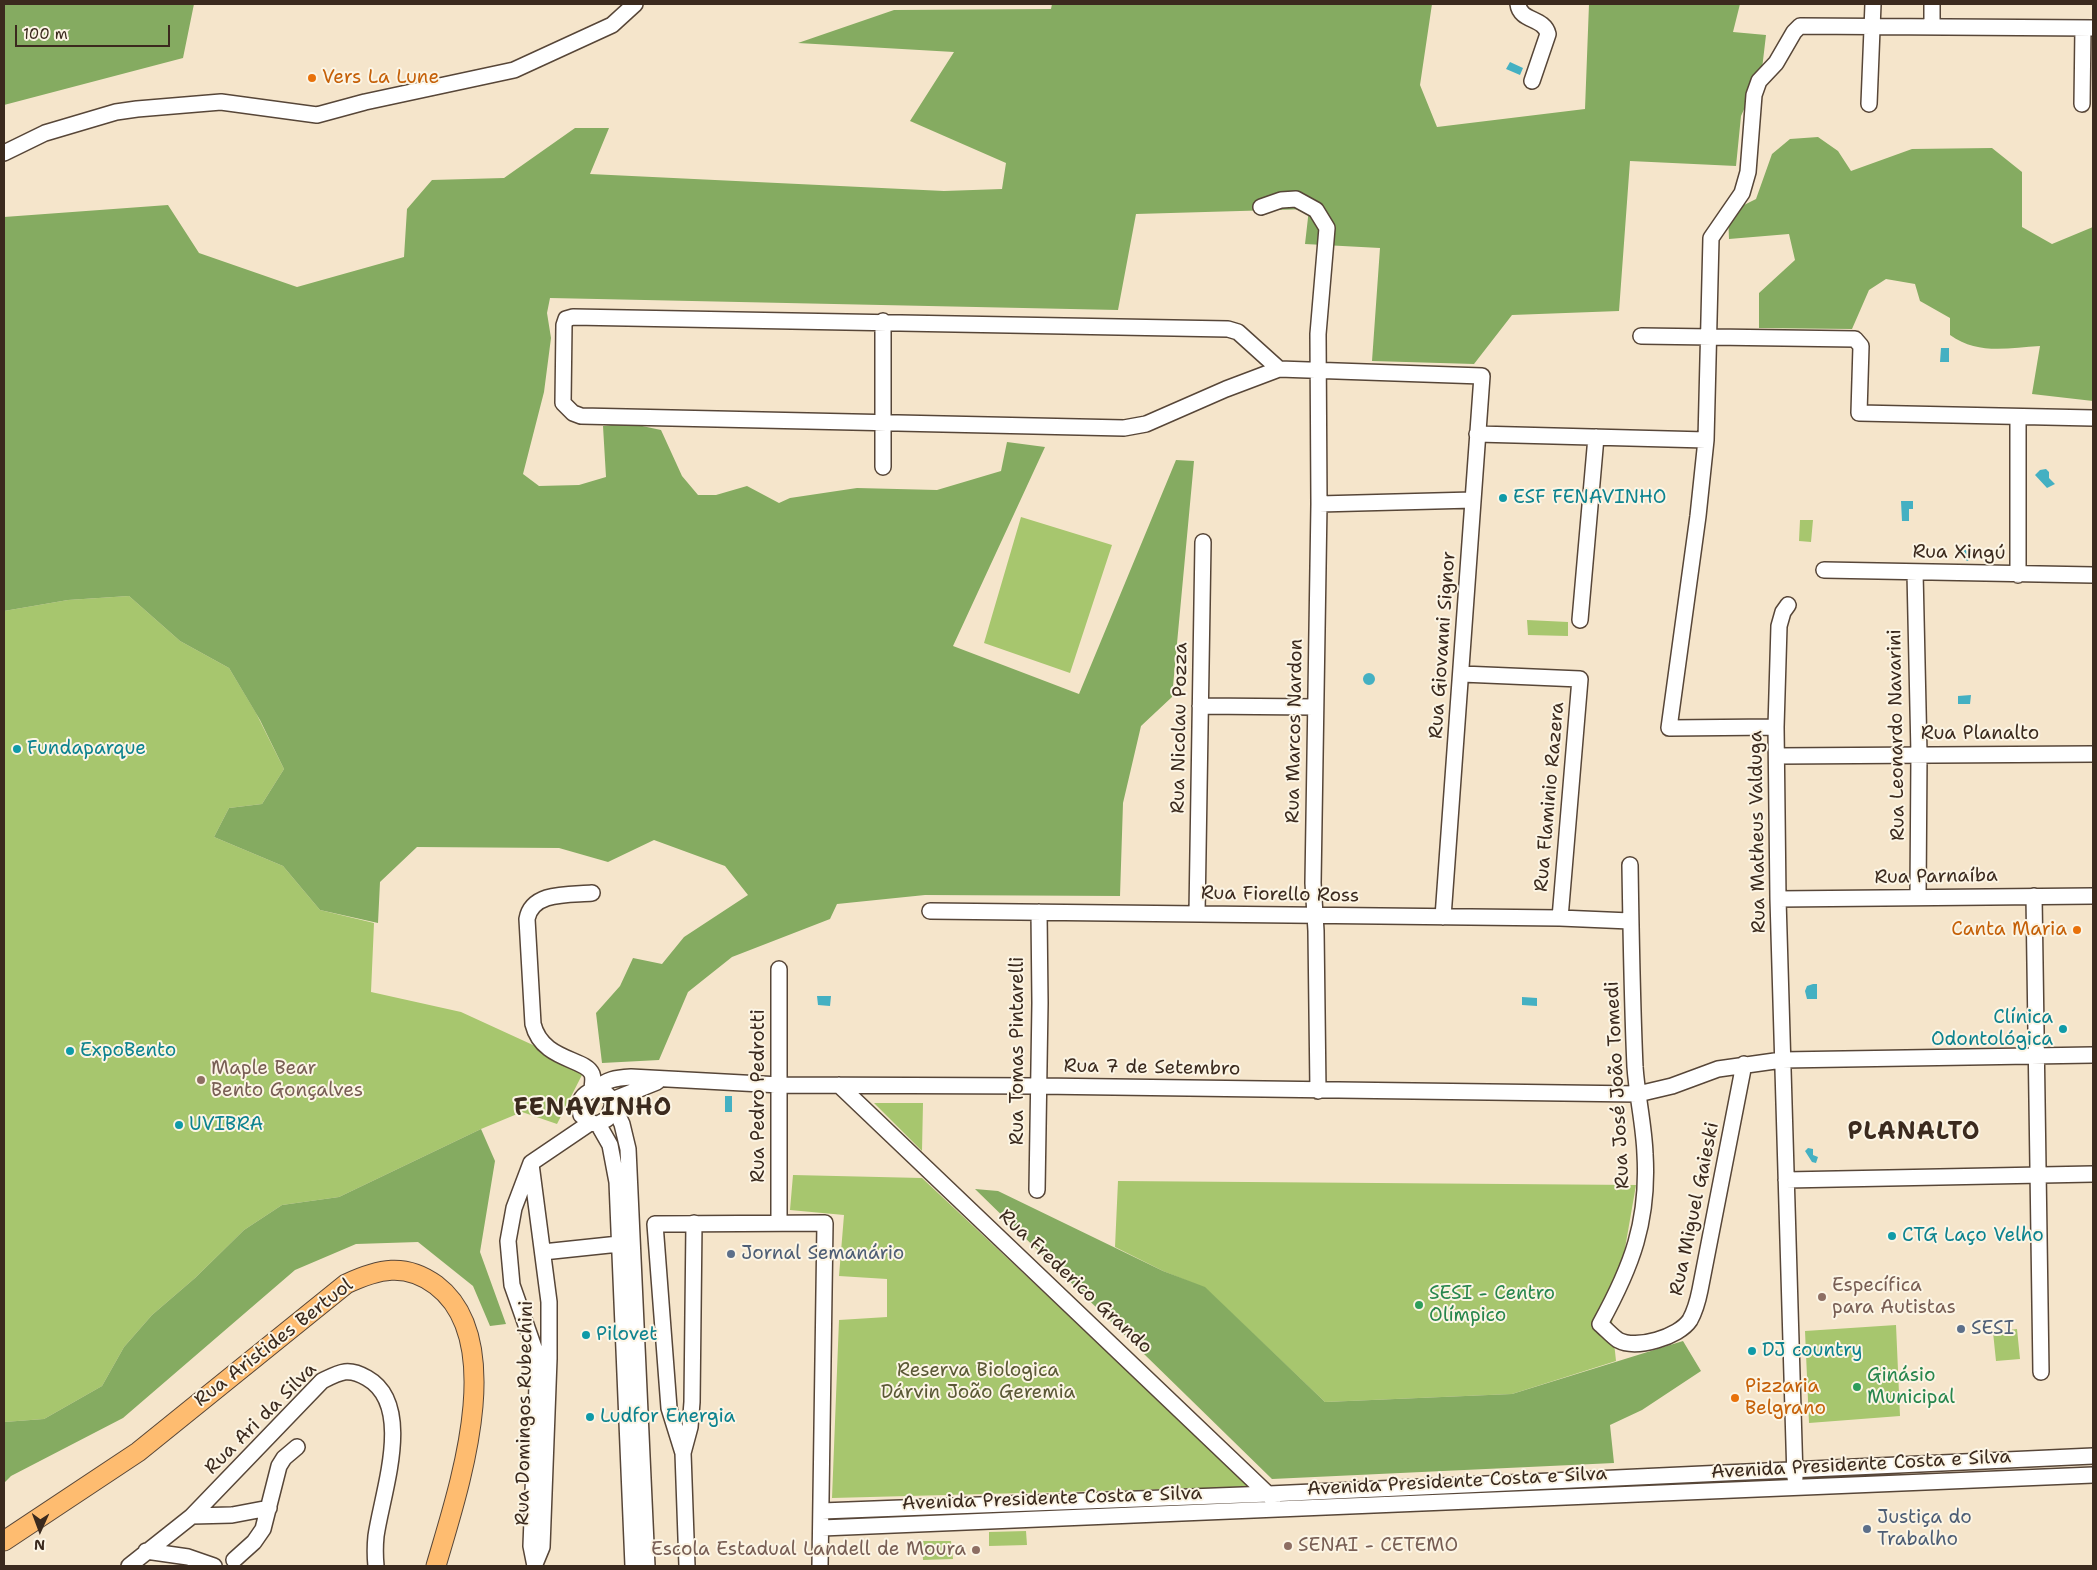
<!DOCTYPE html>
<html>
<head>
<meta charset="utf-8">
<style>
	body { margin:0 }
	#map { position:relative; width:2097px; height:1570px; overflow:hidden; background:#f5e5cb; font-family:"Shantell Sans",sans-serif }
	canvas { display:block }
	.frame { position:absolute; inset:0; border:5px solid #3b2a1e; pointer-events:none }
	.north { position:absolute; left:15px; top:1505px; width:50px; height:50px; -webkit-text-stroke:4px #fcf5e5; paint-order:stroke; rotate:182deg; font-size:14px; font-weight:700; line-height:20px; text-align:center; color:#3b2a1e }
	.north::after { content:''; display:block; margin:auto; width:18px; height:22px; background:#3b2a1e; clip-path:polygon(50% 0,100% 100%,50% 72%,0 100%) }
	.scale { position:absolute; left:15px; top:25px; width:155px; height:22px; box-sizing:border-box; border:2px solid #3b2a1e; border-top:0; padding-left:6px; font-size:15px; line-height:18px; white-space:nowrap; color:#3b2a1e; -webkit-text-stroke:4px #fcf5e5; paint-order:stroke }
</style>
</head>
<body>
<div id="map">
<canvas width="2097" height="1570"></canvas>
<div class="frame"></div>
<div class="north">N</div>
<div class="scale">100 m</div>
</div>
<script>
const context = document.querySelector('canvas').getContext('2d');
context.lineJoin = 'round';
function paint(path, color) { context.fillStyle = color; context.fill(path, 'evenodd'); }
function stroke(path, color, width, dash) { context.strokeStyle = color; context.lineWidth = width; context.lineCap = dash ? 'butt' : 'round'; context.setLineDash(dash || []); context.stroke(path); }
function drawText(font, color, halo, rows, align = 'center') {
  context.font = font + ' "Shantell Sans",sans-serif'; context.lineWidth = 4; context.setLineDash([]); context.textBaseline = 'middle'; context.strokeStyle = halo; context.fillStyle = color; for (const [text, x, y, turn = 0] of rows) {
    context.save(); context.translate(x, y); context.rotate((+turn || 0) * Math.PI / 180); context.textAlign = isNaN(turn) ? turn : align; if (halo) context.strokeText(text, 0, 0); context.fillText(text, 0, 0); context.restore();
  }
}
paint(new Path2D(`
	M 1021,517 L 1112,545 L 1070,673 L 984,643 Z
	M 1800,520 L 1813,520 L 1811,542 L 1799,541 Z
	M 129,596 L 180,641 L 229,668 L 256,713 L 284,769 L 262,804 L 229,808 L 214,837 L 283,866 L 320,910 L 374,923 L 371,992 L 461,1012 L 546,1051 L 583,1073 L 557,1124 L 522,1112 L 481,1129 L 339,1197 L 282,1205 L 244,1230 L 195,1278 L 152,1315 L 124,1347 L 102,1386 L 44,1419 L 4,1422 L 4,611 L 68,600 Z
	M 1527,620 L 1568,622 L 1568,636 L 1528,635 Z
	M 874,1103 L 923,1103 L 922,1151 Z
	M 793,1175 L 922,1178 L 1251,1487 L 832,1498 L 839,1320 L 887,1317 L 887,1279 L 839,1276 L 844,1215 L 790,1210 Z
	M 1118,1181 L 1636,1185 L 1612,1323 L 1616,1361 L 1512,1394 L 1325,1402 L 1205,1288 L 1163,1271 L 1115,1247 Z
	M 1896,1325 L 1900,1416 L 1809,1423 L 1805,1331 Z
	M 2017,1329 L 2020,1359 L 1996,1361 L 1993,1332 Z
	M 1026,1531 L 1027,1545 L 989,1546 L 989,1532 Z
	M 922,1541 L 951,1541 L 953,1559 L 923,1560 Z`), '#a7c66e');
paint(new Path2D(`
	M 4,4 L 194,4 L 183,58 L 4,105 Z
	M 1052,4 L 1432,4 L 1420,85 L 1437,127 L 1585,109 L 1589,4 L 1740,4 L 1733,32 L 1766,35 L 1762,69 L 1741,116 L 1736,166 L 1630,161 L 1619,311 L 1512,315 L 1474,364 L 1372,361 L 1380,248 L 1305,244 L 1309,209 L 1136,214 L 1118,310 L 550,298 L 547,313 L 551,338 L 544,392 L 523,474 L 539,486 L 579,485 L 606,477 L 603,426 L 628,423 L 661,430 L 682,476 L 698,495 L 716,495 L 747,486 L 779,503 L 790,498 L 857,488 L 937,490 L 1001,471 L 1007,442 L 1045,447 L 953,646 L 1079,694 L 1176,460 L 1194,461 L 1172,697 L 1141,726 L 1123,803 L 1120,896 L 925,895 L 837,904 L 830,919 L 732,957 L 688,992 L 659,1060 L 602,1063 L 596,1013 L 620,986 L 633,958 L 662,964 L 684,937 L 748,895 L 725,866 L 654,840 L 608,862 L 559,848 L 417,847 L 380,882 L 378,923 L 320,910 L 283,866 L 214,837 L 229,808 L 262,804 L 284,769 L 260,720 L 229,668 L 180,641 L 129,596 L 68,600 L 4,611 L 4,217 L 168,205 L 199,253 L 297,287 L 404,257 L 407,209 L 432,180 L 504,178 L 575,128 L 609,128 L 590,174 L 944,191 L 1002,189 L 1006,163 L 910,121 L 954,52 L 798,43 L 894,10 L 1051,9 Z
	M 1818,137 L 1838,151 L 1851,171 L 1912,149 L 1992,148 L 2022,172 L 2022,227 L 2052,244 L 2093,227 L 2093,401 L 2032,394 L 2040,346 C 2007,348 1978,355 1950,335 L 1950,318 L 1920,301 L 1915,284 L 1886,279 L 1869,290 L 1852,329 L 1759,328 L 1759,293 L 1795,260 L 1789,234 L 1729,239 L 1728,213 L 1756,199 L 1772,154 L 1790,139 Z
	M 481,1129 L 495,1161 L 480,1252 L 506,1324 L 490,1326 L 473,1286 L 418,1242 L 356,1244 L 295,1270 L 123,1418 L 11,1476 L 4,1483 L 4,1422 L 44,1419 L 102,1386 L 124,1347 L 152,1315 L 195,1278 L 244,1230 L 282,1205 L 339,1197 Z
	M 975,1189 L 998,1191 L 1163,1271 L 1205,1287 L 1325,1402 L 1512,1394 L 1683,1341 L 1701,1371 L 1642,1410 L 1610,1425 L 1614,1463 L 1272,1479 Z`), '#85ab61');
paint(new Path2D(`
	M 1510,62 L 1523,68 L 1520,75 L 1506,69 Z
	M 1941,348 L 1949,348 L 1949,362 L 1940,362 Z
	M 2046,469 L 2049,472 L 2049,478 L 2055,484 L 2047,488 L 2035,475 L 2040,470 Z
	M 1901,501 L 1913,501 L 1913,509 L 1909,509 L 1909,521 L 1902,521 Z
	M 1962,546 L 1973,558 L 1967,561 L 1957,550 Z
	M1363 679a6 6 0 1 1 12 0a6 6 0 1 1-12 0Z
	M 1971,695 L 1970,704 L 1958,704 L 1958,696 Z
	M 1813,984 L 1817,984 L 1817,999 L 1807,999 L 1805,991 L 1807,986 Z
	M 817,996 L 831,996 L 830,1006 L 818,1005 Z
	M 1522,997 L 1537,998 L 1537,1006 L 1522,1005 Z
	M 725,1096 L 732,1096 L 732,1112 L 725,1112 Z
	M 1808,1148 L 1813,1149 L 1813,1155 L 1818,1157 L 1816,1163 L 1812,1162 L 1805,1151 Z`), '#44b0c2');
const minor = new Path2D(`
	M 1518,4 C 1520,22 1544,17 1548,34 L 1532,81
	M 1932,26 L 1932,4
	M 1869,104 L 1873,4
	M 2082,104 L 2083,28
	M 4,153 L 45,133 L 116,112 L 137,109 L 221,102 L 317,115 L 365,102 L 514,70 L 612,25 L 635,4
	M 1261,207 L 1281,200 L 1296,199 L 1316,210 L 1327,228 L 1318,334 L 1319,504 L 1313,883 L 1316,931 L 1318,1091
	M 883,321 L 883,467
	M 1641,336 L 1855,339 L 1861,346 L 1859,413 L 2093,418
	M 1279,369 L 1238,332 L 1228,329 L 573,317 L 566,319 L 564,325 L 563,403 L 573,413 L 581,416 L 1124,428 L 1146,424 L 1226,389 L 1279,369 L 1482,376 L 1443,917
	M 2018,417 L 2018,575
	M 1477,434 L 1706,440
	M 1319,504 L 1473,500
	M 1824,570 L 2093,575
	M 1915,572 L 1919,754 L 1918,897
	M 1788,605 L 1783,612 L 1779,626 L 1776,727 L 1778,899 L 1795,1478
	M 1580,620 L 1596,437
	M 1462,674 L 1580,679 L 1560,918
	M 1200,706 L 1315,707
	M 1776,727 L 1669,728 L 1698,516 L 1706,440 L 1711,238 L 1742,193 L 1748,172 L 1754,95 L 1759,81 L 1776,63 L 1794,32 L 1800,26 L 2093,28
	M 1777,756 L 2093,754
	M 1630,865 C 1631,933 1632,1000 1635,1067 C 1637,1096 1644,1125 1645,1154 C 1649,1221 1632,1266 1600,1324 C 1606,1329 1612,1336 1618,1340 C 1636,1350 1679,1337 1690,1320 C 1695,1311 1698,1300 1700,1290 L 1744,1064
	M 592,893 C 570,895 532,891 527,919 L 533,1024 C 542,1061 586,1058 592,1074 C 594,1079 592,1085 592,1090
	M 2034,896 L 2041,1372
	M 1778,899 L 2093,896
	M 930,911 L 1560,918 L 1630,921
	M 1197,913 L 1203,542
	M 839,1085 L 1273,1499
	M 595,1090 C 606,1079 616,1078 631,1077 L 780,1085 L 1039,1086 L 1638,1094 L 1672,1086 L 1718,1069 L 1782,1060 L 2093,1055
	M 612,1100 L 657,1082
	M 613,1105 L 622,1124 L 628,1149 L 647,1566
	M 598,1124 L 610,1145 L 617,1182 L 633,1566
	M 531,1163 L 514,1208 L 508,1241 L 512,1285 L 538,1359 L 531,1546 L 535,1566
	M 531,1163 L 590,1123 L 598,1124 L 607,1119 L 613,1105 C 608,1085 585,1086 579,1104 L 581,1115 L 590,1123
	M 531,1164 L 549,1302 L 549,1359 L 542,1547 L 535,1564
	M 1786,1180 L 2093,1174
	M 1037,1190 L 1040,1003 L 1039,912
	M 779,1223 L 779,969
	M 543,1252 L 619,1244
	M 683,1453 L 690,1427 L 692,1402 L 694,1223
	M 822,1511 L 1269,1494 L 2093,1456
	M 192,1516 L 232,1515 L 269,1508
	M 822,1528 L 2093,1475
	M 146,1551 L 188,1557 L 214,1566
	M 234,1560 L 254,1542 L 263,1529 L 279,1466 L 284,1458 L 297,1447
	M 129,1566 L 192,1516 L 322,1381 C 340,1372 348,1367 367,1378 C 415,1405 382,1493 376,1536 C 375,1546 375,1556 376,1566
	M 687,1566 L 683,1453 L 669,1408 L 655,1224 L 825,1223 L 820,1566`);
const major = new Path2D(`
	M 4,1541 L 138,1452 L 346,1284 C 378,1269 405,1262 436,1285 C 510,1341 457,1493 436,1566`);
stroke(minor, '#574638', 18);
stroke(major, '#574638', 21);
stroke(minor, '#fff', 15);
stroke(major, '#febc70', 19);
for (const [x, y, r, color] of [
	[312,78,5,"#e8710a"],
	[1503,498,5,"#0f9aa8"],
	[17,749,5,"#0f9aa8"],
	[2077,930,5,"#e8710a"],
	[2063,1029,5,"#0f9aa8"],
	[70,1051,5,"#0f9aa8"],
	[201,1080,5,"#8d6e63"],
	[179,1125,5,"#0f9aa8"],
	[1892,1236,5,"#0f9aa8"],
	[731,1254,5,"#5c6f8a"],
	[1822,1297,5,"#8d6e63"],
	[1419,1305,5,"#2e9e5b"],
	[1961,1329,5,"#5c6f8a"],
	[586,1335,5,"#0f9aa8"],
	[1752,1351,5,"#0f9aa8"],
	[1857,1387,5,"#2e9e5b"],
	[1735,1398,5,"#e8710a"],
	[590,1417,5,"#0f9aa8"],
	[1867,1529,5,"#5c6f8a"],
	[1288,1546,5,"#8d6e63"],
	[976,1550,5,"#8d6e63"]
]) { const dot = new Path2D(); dot.arc(x, y, r, 0, 2 * Math.PI); context.fillStyle = color; context.fill(dot); stroke(dot, '#fcf5e5', 2); }
drawText('19px', '#c56008', '#fcf5e5', [
	["Vers La Lune",322,78],
	["Canta Maria",2067,930,"right"],
	["Pizzaria",1745,1387],
	["Belgrano",1745,1409]
], 'left');
drawText('19px', '#0d838f', '#fcf5e5', [
	["ESF FENAVINHO",1513,498],
	["Fundaparque",27,749],
	["Clínica",2053,1018,"right"],
	["Odontológica",2053,1040,"right"],
	["ExpoBento",80,1051],
	["UVIBRA",189,1125],
	["CTG Laço Velho",1902,1236],
	["Pilovet",596,1335],
	["DJ country",1762,1351],
	["Ludfor Energia",600,1417]
], 'left');
drawText('19px', '#3b2a1e', '#fcf5e5', [
	["Rua Xingú",1959,553,1],
	["Rua Giovanni Signor",1443,645,-86],
	["Rua Nicolau Pozza",1180,728,-89],
	["Rua Marcos Nardon",1295,731,-89],
	["Rua Planalto",1980,734],
	["Rua Leonardo Navarini",1897,735,-91],
	["Rua Flaminio Razera",1550,797,-85],
	["Rua Matheus Valduga",1758,832,-91],
	["Rua Parnaíba",1936,877,-1],
	["Rua Fiorello Ross",1280,895,1],
	["Rua Tomas Pintarelli",1018,1051,-90],
	["Rua 7 de Setembro",1152,1068,1],
	["Rua José João Tomedi",1618,1085,-93],
	["Rua Pedro Pedrotti",759,1096,-90],
	["Rua Miguel Gaieski",1695,1209,-78],
	["Rua Frederico Grando",1075,1282,43],
	["Rua Aristides Bertuol",274,1343,-38],
	["Rua Domingos Rubechini",525,1413,-89],
	["Rua Ari da Silva",261,1419,-45],
	["Avenida Presidente Costa e Silva",1861,1465,-3],
	["Avenida Presidente Costa e Silva",1457,1482,-3],
	["Avenida Presidente Costa e Silva",1052,1499,-2]
]);
drawText('19px', '#785e54', '#fcf5e5', [
	["Maple Bear",211,1069],
	["Bento Gonçalves",211,1091],
	["Específica",1832,1286],
	["para Autistas",1832,1308],
	["SENAI - CETEMO",1298,1546],
	["Escola Estadual Landell de Moura",966,1550,"right"]
], 'left');
drawText('19px', '#4e5e75', '#fcf5e5', [
	["Jornal Semanário",741,1254],
	["SESI",1971,1329],
	["Justiça do",1877,1518],
	["Trabalho",1877,1540]
], 'left');
drawText('19px', '#27864d', '#fcf5e5', [
	["SESI - Centro",1429,1294],
	["Olímpico",1429,1316],
	["Ginásio",1867,1376],
	["Municipal",1867,1398]
], 'left');
drawText('19px', '#5b5936', '#fcf5e5', [
	["Reserva Biologica",978,1371],
	["Dárvin João Geremia",978,1393]
]);
context.letterSpacing = '1px';
drawText('bold 24px', '#3b2a1e', '#fcf5e5', [
	["FENAVINHO",593,1109],
	["PLANALTO",1914,1133]
]);
context.letterSpacing = '0px';
</script>
</body>
</html>
